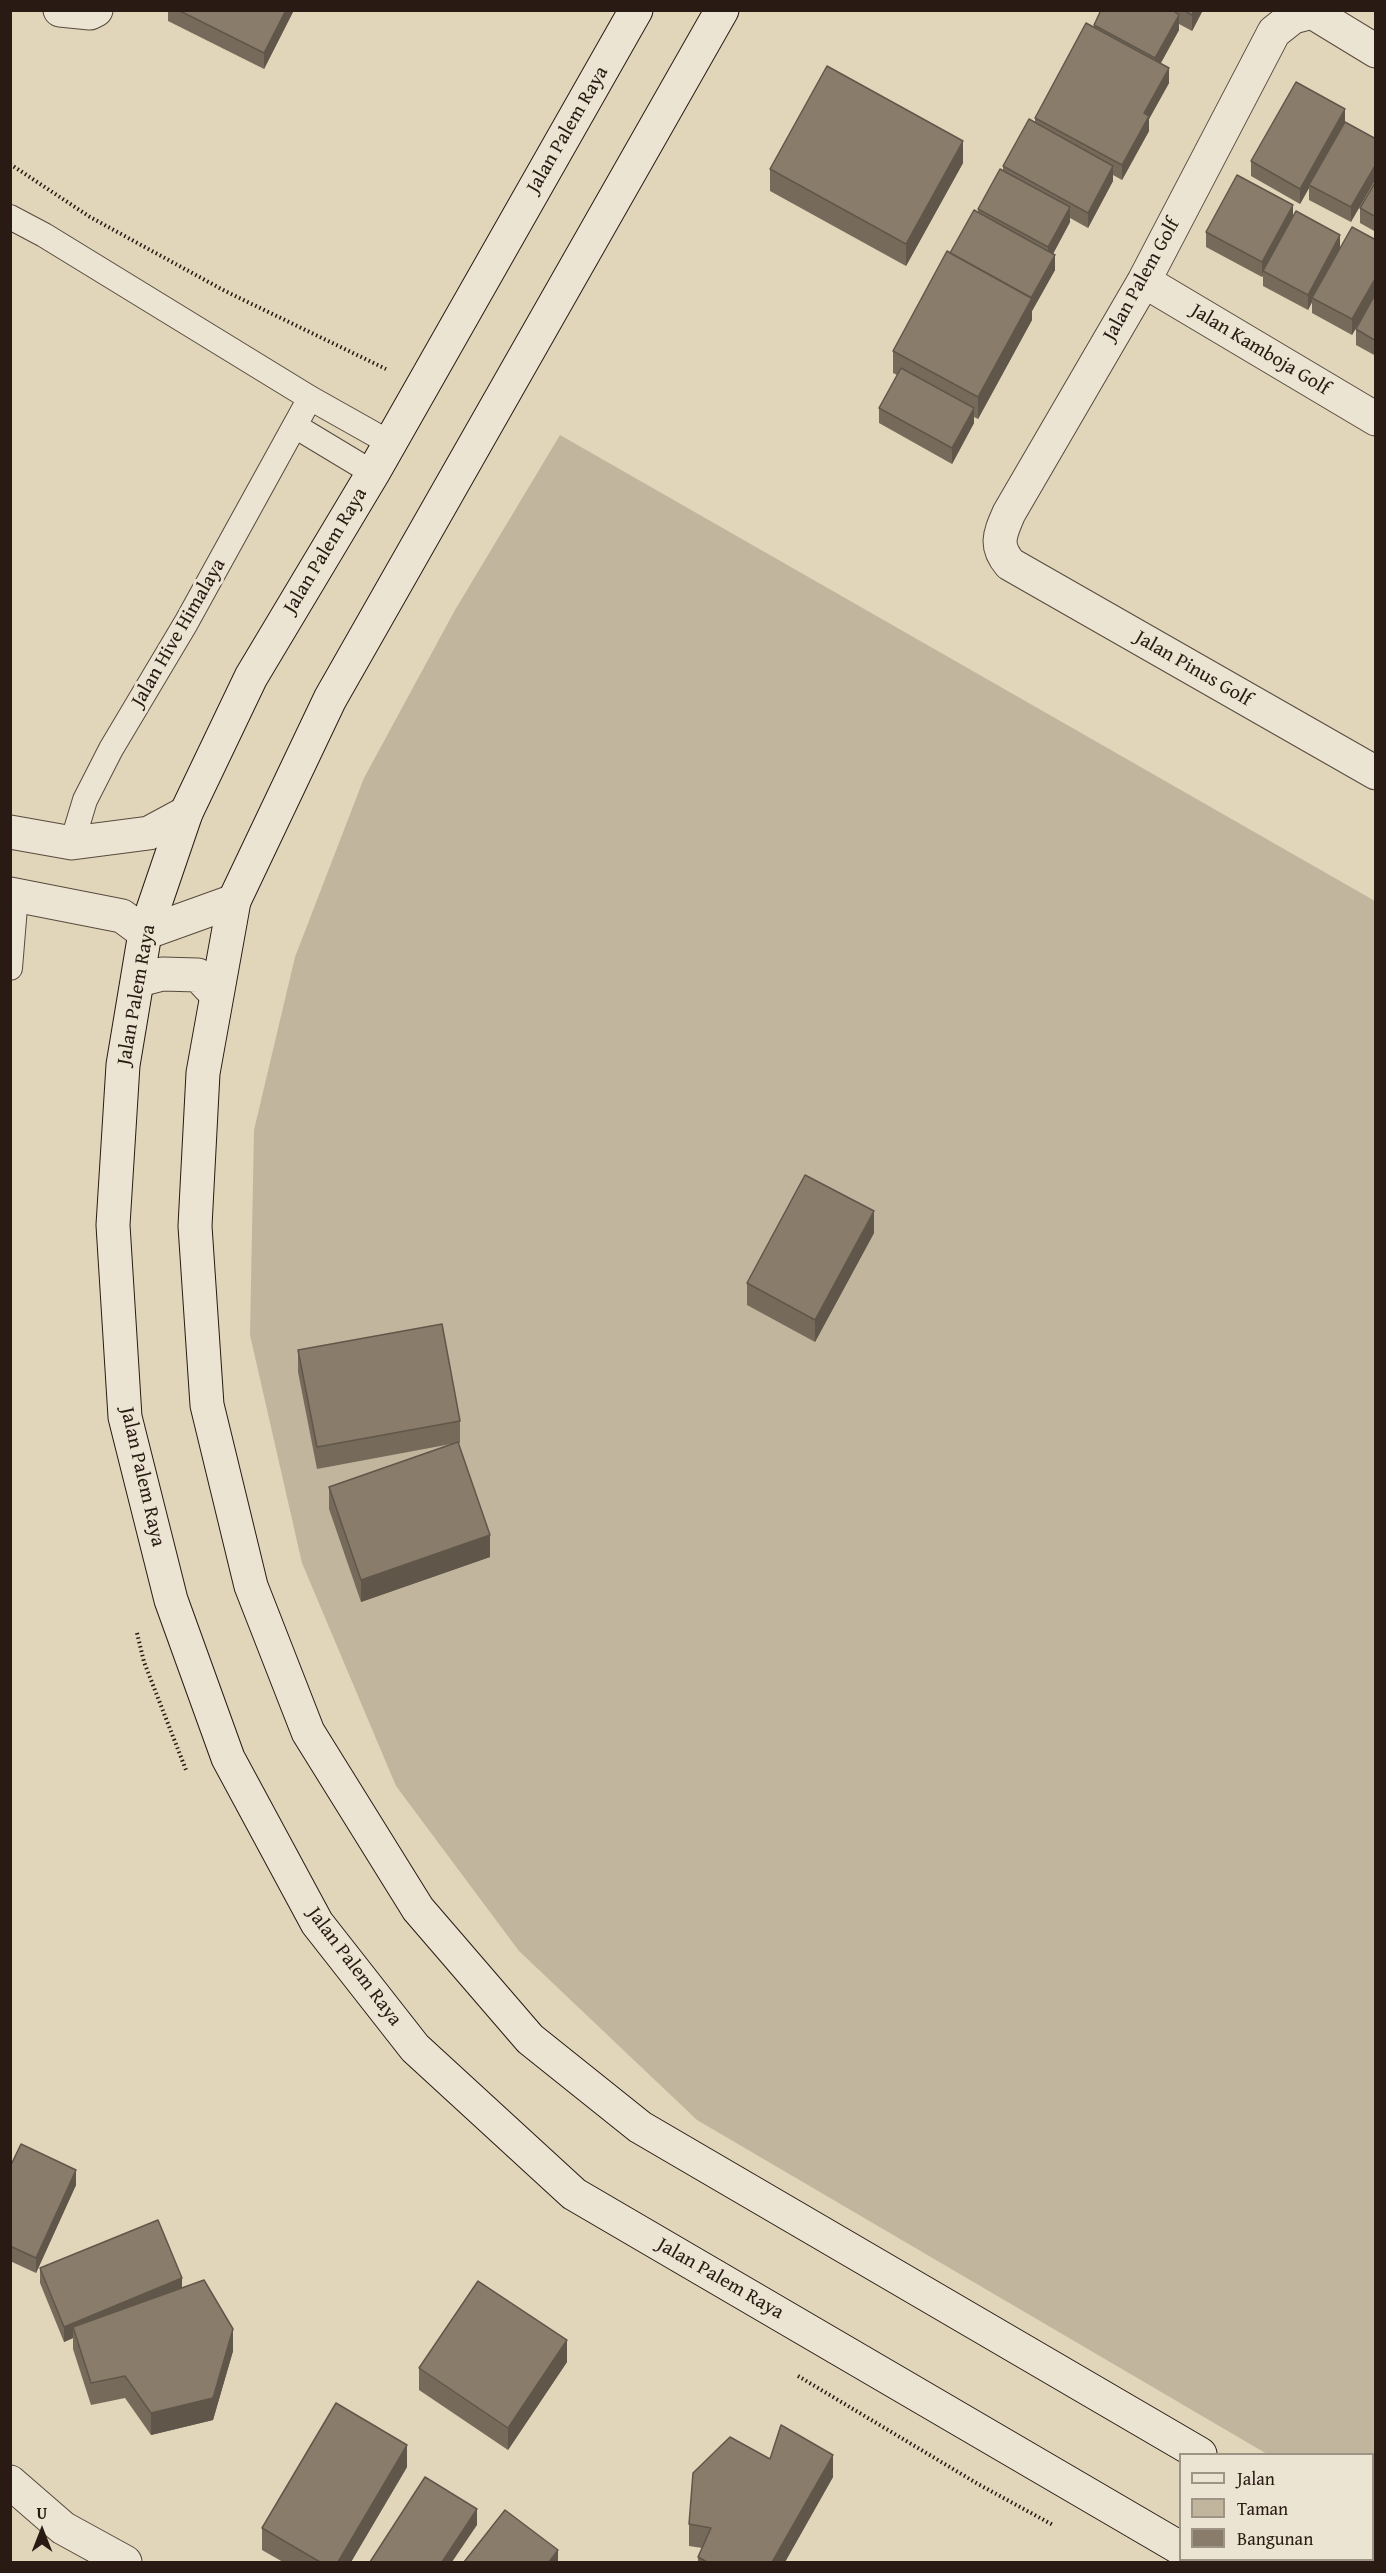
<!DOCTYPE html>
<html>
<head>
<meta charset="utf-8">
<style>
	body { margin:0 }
	#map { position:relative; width:1386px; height:2573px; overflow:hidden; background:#e1d5ba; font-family:"Gentium Book Plus",serif }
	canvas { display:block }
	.frame { position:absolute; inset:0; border:12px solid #291b14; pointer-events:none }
	.legend { position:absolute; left:1179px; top:2453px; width:195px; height:108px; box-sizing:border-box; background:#ece4d2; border:2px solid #9e9486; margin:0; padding:8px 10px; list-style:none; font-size:18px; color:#291b14 }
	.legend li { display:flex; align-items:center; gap:12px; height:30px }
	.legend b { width:30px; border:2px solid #9e9486 }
	.north { position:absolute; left:12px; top:2501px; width:60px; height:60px; -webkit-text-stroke:4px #ece4d2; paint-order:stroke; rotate:0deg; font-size:16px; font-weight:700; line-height:24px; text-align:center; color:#291b14 }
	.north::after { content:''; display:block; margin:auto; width:21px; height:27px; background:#291b14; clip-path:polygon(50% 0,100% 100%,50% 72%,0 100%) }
</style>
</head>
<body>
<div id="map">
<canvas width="1386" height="2573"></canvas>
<div class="frame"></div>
<ul class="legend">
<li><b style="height:8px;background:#ece4d2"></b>Jalan</li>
<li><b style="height:16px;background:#c2b59e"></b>Taman</li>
<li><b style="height:16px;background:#897c6a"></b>Bangunan</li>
</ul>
<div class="north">U</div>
</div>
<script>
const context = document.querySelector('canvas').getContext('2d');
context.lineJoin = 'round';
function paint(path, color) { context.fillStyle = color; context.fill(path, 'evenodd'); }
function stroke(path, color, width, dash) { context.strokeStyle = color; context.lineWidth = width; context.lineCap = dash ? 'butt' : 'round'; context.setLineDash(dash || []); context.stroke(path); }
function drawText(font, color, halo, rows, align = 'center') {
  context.font = font + ' "Gentium Book Plus",serif'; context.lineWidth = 6; context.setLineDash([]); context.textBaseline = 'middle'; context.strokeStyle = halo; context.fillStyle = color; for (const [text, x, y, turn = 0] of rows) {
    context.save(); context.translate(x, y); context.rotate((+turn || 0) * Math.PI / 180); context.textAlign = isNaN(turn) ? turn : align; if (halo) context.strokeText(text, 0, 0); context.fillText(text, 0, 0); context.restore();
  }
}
paint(new Path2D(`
	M 560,435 L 1375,901 L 1375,2518 L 1372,2516 L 1372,2454 L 1267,2454 L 697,2120 L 519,1951 L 396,1786 L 302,1563 L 250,1335 L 254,1130 L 295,957 L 364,778 L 455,610 Z`), '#c2b59e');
const lane = new Path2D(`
	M 10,217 L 44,235 L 310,398 L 390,443
	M 295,426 L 373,473
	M 72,843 L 85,800 L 111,749 L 186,623 L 310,398
	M 10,968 L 16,895`);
const street = new Path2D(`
	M 60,10 L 90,13 L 96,10
	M 1376,51 L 1312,12 L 1293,17 L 1274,32 L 1144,281 L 1009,513 C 1000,534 994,545 1010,564 L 1376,773
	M 1144,281 L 1376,419
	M 10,832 L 72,843 L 149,833 L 186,813
	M 10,894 L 122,916 L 145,933 L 234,901
	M 139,980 L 162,974 L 198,975 L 216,994
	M 10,2482 L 63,2528 L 125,2562`);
const secondary = new Path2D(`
	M 636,10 L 373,473 L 251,677 L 186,813 L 145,933 L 123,1065 L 113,1225 L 125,1417 L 171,1600 L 228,1758 L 317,1923 L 415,2048 L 574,2194 L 1180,2548
	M 722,10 L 330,699 L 234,901 L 203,1073 L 195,1226 L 207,1405 L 251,1586 L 308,1732 L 418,1909 L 530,2039 L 640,2127 L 1200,2454
	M 1372,2557 L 1376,2559`);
stroke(lane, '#574a3e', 26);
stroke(street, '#574a3e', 35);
stroke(secondary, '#291b14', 35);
stroke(new Path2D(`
	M 10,164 L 90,217 L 225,291 L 386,369
	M 137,1633 L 144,1662 L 186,1770
	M 798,2376 L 978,2484 L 1053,2525`), '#291b14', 4, [1.5, 3]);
stroke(lane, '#ece4d2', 24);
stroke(street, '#ece4d2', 33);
stroke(secondary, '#ece4d2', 33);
paint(new Path2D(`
	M 168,10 L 294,10 L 264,69 L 168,21 Z
	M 1101,10 L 1203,10 L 1192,31 L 1179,24 L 1179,30 L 1161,63 L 1169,83 L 1149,119 L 1149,131 L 1122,180 L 1113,175 L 1113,181 L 1088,228 L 1070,218 L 1070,222 L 1053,254 L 1055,270 L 1032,311 L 1032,320 L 978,419 L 974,417 L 974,423 L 952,464 L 879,423 L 879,408 L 897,375 L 893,373 L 893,351 L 950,253 L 978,212 L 978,209 L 1003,171 L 1003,166 L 1035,123 L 1035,118 L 1094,27 L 1094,25 Z
	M 1345,109 L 1345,122 L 1376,139 L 1351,222 L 1309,200 L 1309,188 L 1300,204 L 1251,176 L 1251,161 Z
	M 963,163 L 906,266 L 770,191 L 770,169 Z
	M 1376,181 L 1376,232 L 1360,223 L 1360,208 Z
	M 1293,217 L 1340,248 L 1376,293 L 1352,335 L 1312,313 L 1312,302 L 1308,310 L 1263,286 L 1263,276 L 1262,277 L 1206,247 L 1206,232 Z
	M 1376,293 L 1376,356 L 1356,345 L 1356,329 Z
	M 874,1233 L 815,1342 L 747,1305 L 747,1283 Z
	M 298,1350 L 460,1421 L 460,1443 L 458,1443 L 490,1557 L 361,1602 L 329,1509 L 329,1487 L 451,1444 L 317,1469 L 298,1372 Z
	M 10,2167 L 76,2185 L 36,2273 L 10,2261 Z
	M 40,2268 L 182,2287 L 233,2351 L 213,2420 L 151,2435 L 125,2398 L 91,2405 L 73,2349 L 73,2338 L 64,2342 L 40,2283 Z
	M 567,2362 L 508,2450 L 419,2390 L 419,2368 Z
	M 770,2459 L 833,2477 L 785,2562 L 698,2562 L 698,2557 L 702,2548 L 689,2546 L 689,2524 Z
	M 407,2467 L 351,2562 L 283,2562 L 262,2550 L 262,2528 Z`), '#766b5b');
paint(new Path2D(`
	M 286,10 L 294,10 L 264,69 L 264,53 Z
	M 1194,10 L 1203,10 L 1192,31 L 1192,15 Z
	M 1179,15 L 1179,30 L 1155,73 L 1155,58 Z
	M 1169,68 L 1169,83 L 1149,119 L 1149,131 L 1122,180 L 1122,165 L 1144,113 Z
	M 1345,109 L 1345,125 L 1309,185 L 1309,188 L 1300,204 L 1300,189 Z
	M 963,141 L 963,163 L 906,266 L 906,244 Z
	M 1376,164 L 1376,179 L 1351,222 L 1351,207 Z
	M 1113,166 L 1113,181 L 1088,228 L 1088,213 Z
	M 1293,205 L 1293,220 L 1263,271 L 1262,277 L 1262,262 Z
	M 1070,207 L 1070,222 L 1048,263 L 1048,247 Z
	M 1340,235 L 1340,251 L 1312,298 L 1312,302 L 1308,310 L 1308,295 Z
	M 1055,255 L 1055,270 L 1032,311 L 1032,320 L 978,419 L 978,397 Z
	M 1376,277 L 1376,293 L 1352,335 L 1352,319 Z
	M 974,408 L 974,423 L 952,464 L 952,448 Z
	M 874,1211 L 874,1233 L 815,1342 L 815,1320 Z
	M 490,1535 L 490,1557 L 361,1602 L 361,1580 Z
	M 76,2170 L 76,2185 L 36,2273 L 36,2258 Z
	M 182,2278 L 182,2293 L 73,2327 L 73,2338 L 64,2342 L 64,2327 Z
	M 233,2329 L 233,2351 L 213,2420 L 151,2435 L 151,2413 Z
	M 567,2340 L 567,2362 L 508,2450 L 508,2428 Z
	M 407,2445 L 407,2467 L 351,2562 L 338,2562 Z
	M 833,2455 L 833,2477 L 785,2562 L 772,2562 Z
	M 477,2509 L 477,2525 L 452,2562 L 442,2562 Z
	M 558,2550 L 558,2562 L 549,2562 Z`), '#60574a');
const building = new Path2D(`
	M 178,10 L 286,10 L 264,53 Z
	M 1101,10 L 1172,10 L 1179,15 L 1155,58 L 1094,25 Z
	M 1183,10 L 1194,10 L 1192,15 Z
	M 1086,23 L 1169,68 L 1144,113 L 1149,116 L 1122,165 L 1035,118 Z
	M 827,66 L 963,141 L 906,244 L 770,169 Z
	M 1296,82 L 1345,109 L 1300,189 L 1251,161 Z
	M 1029,119 L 1113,166 L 1088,213 L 1003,166 Z
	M 1345,122 L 1376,139 L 1376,164 L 1351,207 L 1309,185 Z
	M 1000,169 L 1070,207 L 1048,247 L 978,209 Z
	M 1237,175 L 1293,205 L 1262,262 L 1206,232 Z
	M 1376,181 L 1376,217 L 1360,208 Z
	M 974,210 L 1055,255 L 1031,298 L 950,253 Z
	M 1296,211 L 1340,235 L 1308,295 L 1263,271 Z
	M 1352,227 L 1376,240 L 1376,277 L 1352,319 L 1312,298 Z
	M 947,251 L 1032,298 L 978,397 L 893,351 Z
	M 1376,293 L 1376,341 L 1356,329 Z
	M 901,368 L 974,408 L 952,448 L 879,408 Z
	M 805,1175 L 874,1211 L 815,1320 L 747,1283 Z
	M 442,1324 L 460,1421 L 317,1447 L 298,1350 Z
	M 458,1442 L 490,1535 L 361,1580 L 329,1487 Z
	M 21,2144 L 76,2170 L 36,2258 L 10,2246 L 10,2167 Z
	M 158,2220 L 182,2278 L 64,2327 L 40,2268 Z
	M 204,2280 L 233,2329 L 213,2398 L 151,2413 L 125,2376 L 91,2383 L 73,2327 Z
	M 478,2281 L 567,2340 L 508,2428 L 419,2368 Z
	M 336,2403 L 407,2445 L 338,2562 L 320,2562 L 262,2528 Z
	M 781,2425 L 833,2455 L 772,2562 L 707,2562 L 698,2557 L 711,2528 L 689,2524 L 693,2473 L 730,2437 L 770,2459 Z
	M 425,2477 L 477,2509 L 442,2562 L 370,2562 Z
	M 505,2510 L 558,2550 L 549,2562 L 464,2562 Z`);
paint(building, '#897c6a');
stroke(building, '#60574a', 1.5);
drawText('20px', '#291b14', '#ece4d2', [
	["Jalan Palem Raya",568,130,-60],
	["Jalan Palem Golf",1142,280,-61],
	["Jalan Kamboja Golf",1260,350,31],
	["Jalan Palem Raya",326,551,-59],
	["Jalan Hive Himalaya",179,633,-60],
	["Jalan Pinus Golf",1193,669,30],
	["Jalan Palem Raya",137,995,-80],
	["Jalan Palem Raya",142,1477,77],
	["Jalan Palem Raya",354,1967,53],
	["Jalan Palem Raya",720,2279,30]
]);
</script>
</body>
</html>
